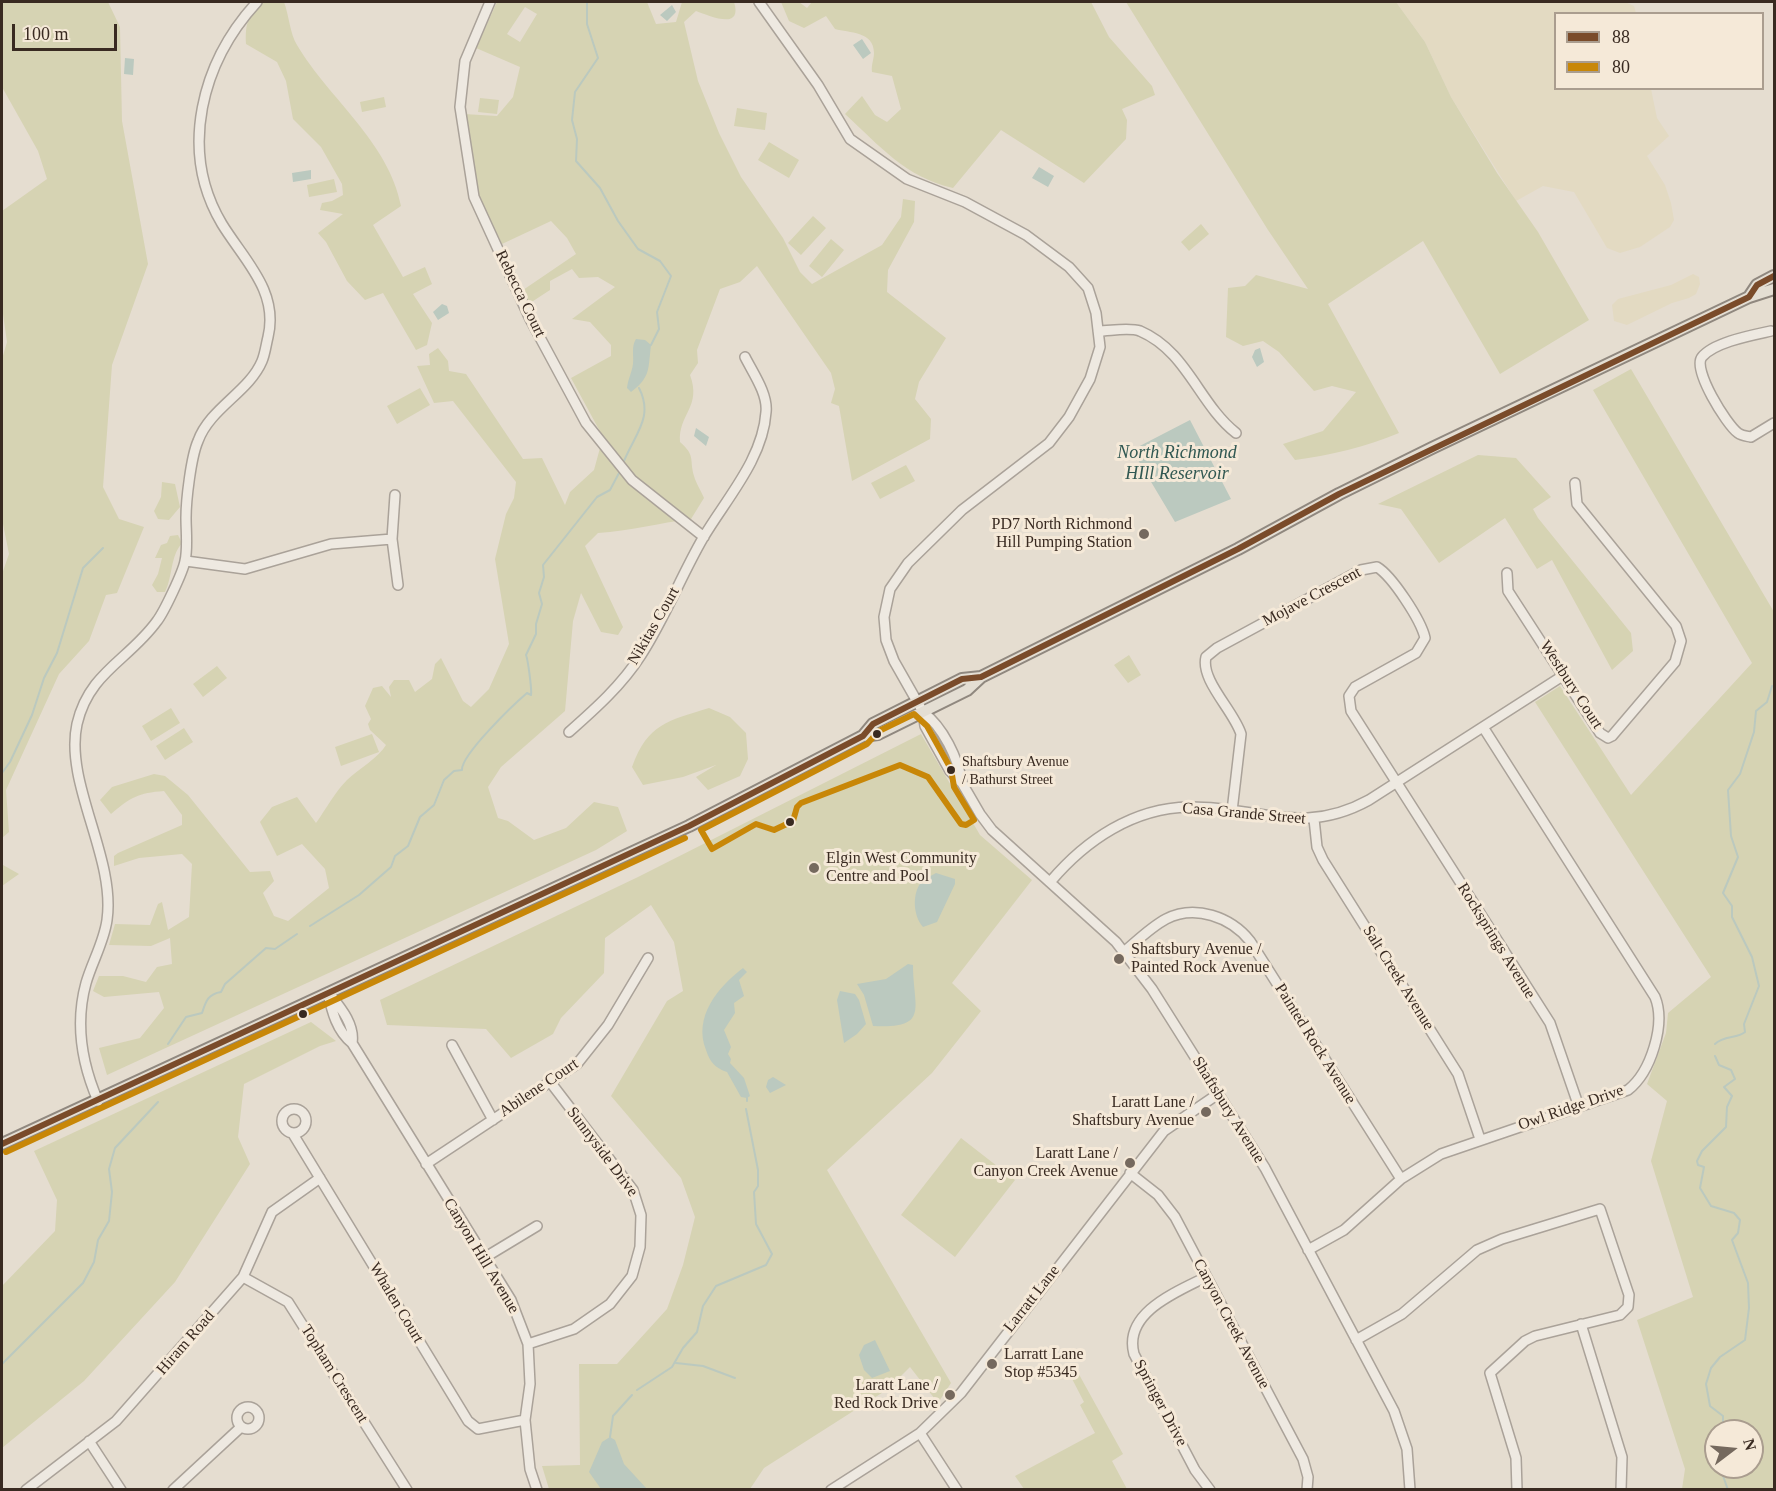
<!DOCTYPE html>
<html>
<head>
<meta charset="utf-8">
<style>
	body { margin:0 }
	#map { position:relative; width:1776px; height:1491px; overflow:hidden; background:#e5ddd0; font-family:"Times New Roman",serif }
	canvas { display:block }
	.frame { position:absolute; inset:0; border:3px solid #392a21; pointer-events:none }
	.legend { position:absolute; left:1554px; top:12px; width:210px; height:78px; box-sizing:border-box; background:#f5e9d8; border:2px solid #aa9d8f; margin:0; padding:8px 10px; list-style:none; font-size:18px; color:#392a21 }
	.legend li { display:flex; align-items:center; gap:12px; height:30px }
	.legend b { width:30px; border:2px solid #aa9d8f }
	.north { position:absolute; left:1704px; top:1419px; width:60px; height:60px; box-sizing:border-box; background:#f5e9d8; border:2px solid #aa9d8f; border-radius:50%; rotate:74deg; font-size:16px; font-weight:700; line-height:24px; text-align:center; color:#392a21 }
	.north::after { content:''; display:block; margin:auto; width:21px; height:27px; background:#75695e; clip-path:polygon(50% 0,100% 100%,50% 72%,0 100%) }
	.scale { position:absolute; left:12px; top:24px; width:105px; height:27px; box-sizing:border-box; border:3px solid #392a21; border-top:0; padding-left:8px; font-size:18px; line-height:21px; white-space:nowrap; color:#392a21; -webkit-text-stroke:4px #f5e9d8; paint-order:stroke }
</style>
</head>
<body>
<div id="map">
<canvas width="1776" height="1491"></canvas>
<div class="frame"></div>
<ul class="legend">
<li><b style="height:8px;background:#7a4b2a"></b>88</li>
<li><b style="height:8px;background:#c88708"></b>80</li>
</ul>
<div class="north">N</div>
<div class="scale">100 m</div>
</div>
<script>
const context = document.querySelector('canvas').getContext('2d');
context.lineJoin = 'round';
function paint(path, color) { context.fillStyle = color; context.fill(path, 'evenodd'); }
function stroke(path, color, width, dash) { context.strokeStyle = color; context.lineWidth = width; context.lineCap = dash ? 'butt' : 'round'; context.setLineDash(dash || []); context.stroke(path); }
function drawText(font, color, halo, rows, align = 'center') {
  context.font = font + ' "Times New Roman",serif'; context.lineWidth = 6; context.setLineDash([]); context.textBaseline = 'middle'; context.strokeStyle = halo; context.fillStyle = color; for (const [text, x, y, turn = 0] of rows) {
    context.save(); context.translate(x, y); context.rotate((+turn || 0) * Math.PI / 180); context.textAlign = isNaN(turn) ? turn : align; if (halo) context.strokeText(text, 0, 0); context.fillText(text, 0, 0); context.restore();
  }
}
paint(new Path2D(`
	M 1396,2 L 1625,2 L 1634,6 L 1636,13 L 1556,14 L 1556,88 L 1651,89 L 1657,118 L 1669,136 L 1647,156 L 1665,185 L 1671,203 L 1674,220 L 1670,227 L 1640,247 L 1620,253 L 1607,248 L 1574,192 L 1543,186 L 1516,201 L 1451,97 L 1425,42 Z
	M 1693,274 L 1699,277 L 1700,284 L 1696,294 L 1689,298 L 1672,303 L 1627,325 L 1614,321 L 1612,305 L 1618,299 L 1671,285 Z`), '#e3dac2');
paint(new Path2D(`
	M 2,2 L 108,2 L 120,27 L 122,121 L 148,264 L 112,365 L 103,487 L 119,519 L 144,527 L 117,593 L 106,595 L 89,641 L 59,674 L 6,790 L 9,832 L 2,838 L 2,574 L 9,554 L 2,519 L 2,359 L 7,342 L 2,307 L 2,211 L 47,179 L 38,151 L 2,87 Z
	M 262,2 L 284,2 C 289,15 290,34 297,45 C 329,99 389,142 401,206 L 373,225 L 403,277 L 425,267 L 432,284 L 413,294 L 432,323 L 427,345 L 416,350 L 383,293 L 365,300 L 347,281 L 326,242 L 318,233 L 343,214 L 320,210 L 322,203 L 332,201 L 343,195 L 342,184 L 321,147 L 293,119 L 286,81 L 277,62 L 246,44 C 245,24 248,15 262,2 Z
	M 497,2 L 647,2 L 656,24 L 676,22 L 682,2 L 734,2 C 743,31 710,16 696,11 L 684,22 L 698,81 L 719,133 L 741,177 L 783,238 L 800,272 L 812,284 L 882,245 L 901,217 L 903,199 L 915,201 L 914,222 L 888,270 L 887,292 L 946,338 L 919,382 L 915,399 L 931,419 L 930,439 L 852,481 L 839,406 L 831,403 L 835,389 L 831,373 L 757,266 L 740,282 L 720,289 L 697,350 L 698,363 L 690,375 C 702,407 678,414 680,442 C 696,456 689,459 694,476 C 696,483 701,491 704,498 L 691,519 C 659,523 630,531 598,533 L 585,546 L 623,627 L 618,635 L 601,632 L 581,593 L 573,621 L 565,711 L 501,767 L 488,787 L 498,818 L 508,821 L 534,840 L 566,828 L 594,802 L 618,807 L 627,831 L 596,850 L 107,1075 L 99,1048 L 140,1038 L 164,1008 L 159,992 L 104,997 L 93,991 L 99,976 L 123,976 L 146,982 L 157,967 L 172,964 L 170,938 L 151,946 L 109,945 L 115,924 L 150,925 L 158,904 L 162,902 L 168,930 L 189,917 L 192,864 L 182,854 L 139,858 L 114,866 L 114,856 L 118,853 L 182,825 L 182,815 L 164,791 C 138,793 131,797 111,814 L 100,800 L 112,787 L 154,774 L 165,776 L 188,795 L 250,872 L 270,871 L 274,881 L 263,893 L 274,916 L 288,921 L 329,888 L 325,869 L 302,844 L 277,856 L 260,822 L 272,807 L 297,797 L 316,823 C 326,809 335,792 347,780 C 359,769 379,757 386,745 L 370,730 L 368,724 L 371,719 L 365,706 L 373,688 L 382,686 L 391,697 L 389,687 L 394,680 L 409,680 L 415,692 L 432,679 L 435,664 L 441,658 L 463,701 L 471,707 L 489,689 L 509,644 L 495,559 L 506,514 L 514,498 L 516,482 L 453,401 L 434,403 L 417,366 L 430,365 L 429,354 L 438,348 L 448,361 L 449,371 L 466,374 L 523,459 L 542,458 L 565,505 L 570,492 L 594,470 L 603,437 L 571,378 L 611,356 L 611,345 L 590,322 L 572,319 L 615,287 L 598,277 L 579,278 L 572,269 L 550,281 L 550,290 L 527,305 L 520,293 L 523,290 L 576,254 L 567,238 L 551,221 L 502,244 L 478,196 L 464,114 L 497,116 L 513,97 L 520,67 L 476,48 ZM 525,7 L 537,14 L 520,42 L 507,34 Z
	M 781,2 L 799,2 L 807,8 L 812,2 L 1091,2 L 1109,37 L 1152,86 L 1155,95 L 1122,109 L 1127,120 L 1126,139 L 1084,183 L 1001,130 L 953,188 C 905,177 880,146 845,114 L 862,96 L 875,115 L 887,122 L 901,109 L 892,76 L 872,72 C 871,65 874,59 874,53 C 874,31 849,33 835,29 L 826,16 L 804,28 L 789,21 Z
	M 1126,2 L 1396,2 L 1425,42 L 1451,97 L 1497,173 L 1538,232 L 1589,320 L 1500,374 L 1423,241 L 1328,304 L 1399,433 C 1365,447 1331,455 1295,460 L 1283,444 L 1323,431 L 1356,392 L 1332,386 L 1314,391 L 1279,352 L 1263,341 L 1243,346 L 1226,337 L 1228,288 L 1245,286 L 1256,275 L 1308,289 L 1268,230 Z
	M 384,97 L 386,107 L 362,112 L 360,102 Z
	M 480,98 L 499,100 L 497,114 L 478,112 Z
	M 737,108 L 767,113 L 765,130 L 734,126 Z
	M 769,142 L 799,160 L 789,178 L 758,160 Z
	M 334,179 L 337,192 L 309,197 L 307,185 Z
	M 813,216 L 826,228 L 801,255 L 788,243 Z
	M 1201,224 L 1209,234 L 1189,251 L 1181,242 Z
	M 831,239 L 844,250 L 822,277 L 809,266 Z
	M 1631,369 L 1774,612 L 1774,1489 L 1682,1489 L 1685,1469 L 1637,1320 L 1693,1297 L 1651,1161 L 1667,1101 L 1647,1084 L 1666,1033 L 1668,1013 L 1711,977 L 1535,702 L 1560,686 L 1631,795 L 1752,663 L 1593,390 ZM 1716,1431 L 1752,1431 L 1752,1467 L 1716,1467 Z
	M 420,388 L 430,405 L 397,424 L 387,406 Z
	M 1478,455 L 1516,458 L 1551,497 L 1533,509 L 1538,518 L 1631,633 L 1633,651 L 1612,670 L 1552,560 L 1537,569 L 1505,518 L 1439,563 L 1401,509 L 1378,504 Z
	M 906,465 L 915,481 L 880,499 L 871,483 Z
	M 162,482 L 175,484 L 180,507 L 169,520 L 158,519 L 154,511 L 161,497 Z
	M 178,535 L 182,543 C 170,557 173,576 165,592 L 157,592 L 152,585 L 158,574 L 162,558 L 155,558 L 161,545 L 167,543 L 170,536 Z
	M 1129,655 L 1141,675 L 1128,683 L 1114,665 Z
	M 217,666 L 227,678 L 203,697 L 193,684 Z
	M 171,708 L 180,723 L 151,741 L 142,726 Z
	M 709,708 L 730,717 L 746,733 L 748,759 L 740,776 L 708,790 L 696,777 L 716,765 L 683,777 L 643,785 L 632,767 C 648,723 668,721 709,708 Z
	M 184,728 L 193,742 L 165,760 L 156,746 Z
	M 372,734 L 379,752 L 341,766 L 335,747 Z
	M 921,734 L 980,835 L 1032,880 L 952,983 L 981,1011 L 932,1073 L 827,1170 L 951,1383 L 938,1403 L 910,1367 L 888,1389 L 764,1468 L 750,1489 L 549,1489 L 542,1466 L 580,1465 L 579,1364 L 617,1364 L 667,1309 L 683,1265 L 695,1217 L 681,1178 L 611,1096 L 667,1001 L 683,991 L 674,942 L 651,905 L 605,938 L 604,973 L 561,1018 L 553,1034 L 511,1058 L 486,1029 L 387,1025 L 380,1000 L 638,877 Z
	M 3,865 L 19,874 L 2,886 L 2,865 Z
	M 311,1022 L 336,1041 L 320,1046 L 244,1084 L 238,1137 L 250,1164 L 175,1282 L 84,1381 L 2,1448 L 2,1286 L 55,1231 L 57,1200 L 34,1151 Z
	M 961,1138 L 1015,1180 L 955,1257 L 901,1215 Z
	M 1076,1369 L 1123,1454 L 1112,1461 L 1127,1489 L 1024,1489 L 1015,1476 L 1095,1433 L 1080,1405 L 1084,1402 L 1069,1373 Z`), '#d6d3b3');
paint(new Path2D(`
	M 672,5 L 676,12 L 667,21 L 660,15 Z
	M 862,39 L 871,53 L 863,59 L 853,45 Z
	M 125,58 L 134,59 L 133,75 L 124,74 Z
	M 1039,167 L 1054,176 L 1048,187 L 1032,178 Z
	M 311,170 L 311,179 L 293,182 L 292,173 Z
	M 442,304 L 447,306 L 449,313 L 438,320 L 433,312 Z
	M 636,339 L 645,340 L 651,345 C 648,369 651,377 631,392 L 627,388 C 628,379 632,372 633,364 C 634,355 631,347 636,339 Z
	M 1260,348 L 1264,362 L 1257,367 L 1252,357 L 1255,350 Z
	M 1190,420 L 1231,499 L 1175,522 L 1132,450 Z
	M 696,428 L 709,437 L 706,446 L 694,436 Z
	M 936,873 L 955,879 L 955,884 L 937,922 L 923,927 C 912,915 911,887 927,877 C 930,876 933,875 936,873 Z
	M 908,964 L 913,965 C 913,1008 931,1029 873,1026 L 864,995 L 857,984 L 886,979 Z
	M 743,968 L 747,972 L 739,980 L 744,996 L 734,1003 L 735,1013 L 724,1030 L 731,1047 L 728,1054 L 731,1059 L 730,1063 L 744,1078 L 750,1096 L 747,1098 L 741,1097 L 727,1072 C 715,1068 710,1062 706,1050 C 693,1017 718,987 743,968 Z
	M 840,991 L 855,994 L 859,1000 L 866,1024 L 857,1034 L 844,1043 L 837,1000 Z
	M 773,1077 L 786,1085 L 770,1093 L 766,1087 L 768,1080 Z
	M 875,1340 L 890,1371 L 872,1378 L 864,1370 L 859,1355 L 864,1345 Z
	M 610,1437 L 615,1440 L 624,1464 L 647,1489 L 601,1489 L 589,1472 L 602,1442 Z`), '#bbc9bf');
stroke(new Path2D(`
	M 587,2 L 587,24 L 598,58 L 575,92 L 572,120 L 577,139 L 576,161 L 600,188 L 618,221 L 638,249 L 660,261 L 671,276 L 657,312 L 659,329 L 651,345
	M 624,461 C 635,434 654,417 639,388
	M 2,773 L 10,762 L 32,715 L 44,678 L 57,653 L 83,568 L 103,548
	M 310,926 L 359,895 L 391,867 L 395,856 L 408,846 L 420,817 L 434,805 L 444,780 L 454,771 L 462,770 C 461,755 513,705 527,693 L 531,695 C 532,690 528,660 526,655 L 536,634 L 536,624 L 542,604 L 539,593 L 544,577 L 543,565 L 597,497 L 610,490 L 619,473
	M 168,1044 L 186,1017 L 202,1013 C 206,1001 208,994 221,992 L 225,984 L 266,948 L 275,949 L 297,934
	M 1715,1044 C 1724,1035 1737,1039 1745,1032 L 1744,1024 L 1759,986 L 1752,957 L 1732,917 L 1732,906 L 1723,893 L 1738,857 L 1731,836 L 1728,790 L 1740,774 L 1754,732 L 1756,711 L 1767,702 L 1772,686
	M 1715,1056 L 1719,1065 L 1731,1070 L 1735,1079 L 1724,1087 L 1732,1096 L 1727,1107 L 1726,1127 L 1702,1151 L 1697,1161 L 1698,1165 L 1704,1167 L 1700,1188 L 1711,1206 L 1734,1213 L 1740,1220 L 1738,1233 L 1732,1240 L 1748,1283 L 1749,1308 L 1745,1340 L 1720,1357 L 1711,1368 L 1706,1384 L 1710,1406 L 1723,1416 L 1723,1431
	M 747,1101 L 747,1098
	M 676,1363 L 703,1366 L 735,1378
	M 2,1364 L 83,1283 L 94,1262 L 98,1240 L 109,1221 L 112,1192 L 109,1169 L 115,1148 L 158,1102
	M 637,1390 L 672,1367 L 683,1348 L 697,1332 L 703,1306 L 716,1286 L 766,1265 L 772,1254 L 756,1224 L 754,1192 L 758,1186 L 758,1170 L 746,1109
	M 610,1437 L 613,1416 L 632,1395
	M 1725,1467 L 1722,1473 L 1728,1490`), '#bbc9bf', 2);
const minor = new Path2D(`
	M 490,2 L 465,61 L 460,107 L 474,197 L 530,319 L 586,423 L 632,480 L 704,537
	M 759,2 L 818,85 L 850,139 L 907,179 L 965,202 L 1026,235 L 1069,267 L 1088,288 L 1096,313 L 1100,347 L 1090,379 L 1069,417 L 1049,443 L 962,510 L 908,563 L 890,589 L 884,617 L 886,640 L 894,661 L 923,712 L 925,726 L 950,771 L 962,783 L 980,814 L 992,830 L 1116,942 L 1152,989 L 1265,1168 L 1394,1411 L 1407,1449 L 1410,1490
	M 1098,331 C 1110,331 1129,327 1140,331 C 1187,351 1199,404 1236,433
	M 1771,331 C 1753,335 1714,342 1702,357 C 1692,369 1726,424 1738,433 C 1742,436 1746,436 1751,437 L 1774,423
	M 392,539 L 395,495
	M 186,561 L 245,569 L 331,544 L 392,539 L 398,585
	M 1507,573 L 1508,591 L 1600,733 L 1608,738 L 1612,736 L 1675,662 L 1681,641 L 1676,626 L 1577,504 L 1575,483
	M 923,712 C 943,727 958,758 962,783
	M 569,732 C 595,709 622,685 641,655 C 665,618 681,576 703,538 C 726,499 763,459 766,412 C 768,394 753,373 745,357
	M 1232,811 L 1241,734 C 1234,711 1200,680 1206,657 L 1217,648 L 1361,570 L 1377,567 C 1392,576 1421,620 1425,638 L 1416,653 L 1355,687 L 1349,696 L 1351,711 L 1550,1023 L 1579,1107
	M 1314,819 L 1317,847 L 1323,860 L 1458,1074 L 1480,1139
	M 1051,881 C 1086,840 1133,808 1189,807 C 1258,806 1302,837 1369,800 L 1564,675
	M 1125,951 C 1138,940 1151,927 1166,919 C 1195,904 1231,917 1250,941 L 1401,1179
	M 328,993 C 332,1012 337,1031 352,1043 L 511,1300 L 528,1344 L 530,1384 L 525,1420 L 530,1469 L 537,1490
	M 329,993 C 340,1007 355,1024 352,1043
	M 452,1045 L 493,1120
	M 98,1101 C 82,1064 75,1023 86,983 C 92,962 104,942 107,920 C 116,858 64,783 77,724 C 89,672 129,660 157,621 C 164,612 183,572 185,561 C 188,548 186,531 186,518 C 186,500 191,457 198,441 C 210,408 249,392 262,361 C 265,354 266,345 268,337 C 279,291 244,260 222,224 C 178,150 202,62 257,2
	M282 1121a12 12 0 1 1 24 0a12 12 0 1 1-24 0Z
	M 293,1134 L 468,1421 L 478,1429 L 525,1420
	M 426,1164 L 577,1064 L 608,1025 L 648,958
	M 1130,1173 L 1158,1195 L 1175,1217 L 1303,1459 L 1308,1477 L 1307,1490
	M 1308,1250 L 1344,1230 L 1401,1179 L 1441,1154 L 1628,1090 C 1651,1072 1666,1024 1655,997 L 1483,727
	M 484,1258 L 537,1226
	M 243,1277 L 288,1302 L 407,1490
	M 1206,1277 C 1176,1292 1123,1313 1134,1354 L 1195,1470 L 1210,1490
	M 1581,1324 L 1622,1457 L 1621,1490
	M 1356,1340 L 1402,1314 L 1477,1250 L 1502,1239 L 1600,1209 L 1629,1295 L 1628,1307 L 1620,1315 L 1535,1336 L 1525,1341 L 1490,1373 L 1516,1458 L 1517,1490
	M 528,1344 L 574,1329 L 610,1304 L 632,1276 L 640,1247 L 641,1215 L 633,1190 L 551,1083
	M237 1418a11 11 0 1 1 22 0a11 11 0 1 1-22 0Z
	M 920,1433 L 957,1490
	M 89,1441 L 121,1490
	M 26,1490 L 116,1421 L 243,1277 L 272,1212 L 320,1178
	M 173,1490 L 241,1427
	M 831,1490 L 920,1433 L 961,1393 L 1164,1131 L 1218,1094`);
const major = new Path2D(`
	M 1749,297 L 1757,285 L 1774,276
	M 863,736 L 873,724 L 962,679 L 981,677
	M 2,1144 L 689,826 L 863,736 L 878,734 L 967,690 L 981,677 L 1238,549 L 1339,494 L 1432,448 L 1749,297 L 1774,289`);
stroke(minor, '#aaa299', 12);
stroke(major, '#90887f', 14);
stroke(minor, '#eee9e1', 9);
stroke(major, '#e4ded3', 10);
stroke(new Path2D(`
	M 2,1144 L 689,826 L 863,736 L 873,724 L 962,679 L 981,677 L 1238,549 L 1339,494 L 1749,297 L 1757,285 L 1774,276`), '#7a4b2a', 6);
stroke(new Path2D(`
	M 914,714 L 927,726 L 951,769 L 954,787 L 974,820 L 966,825 L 961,824 L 928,777 L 900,765 L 801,803 L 797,807 L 793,821 L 774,830 L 756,824 L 712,849 L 701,830 L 867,744 L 879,731 Z
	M 6,1152 L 685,838`), '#c88708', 6);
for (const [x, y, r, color] of [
	[1144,534,6,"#75695e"],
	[877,734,5,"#392a21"],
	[951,770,5,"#392a21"],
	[790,822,5,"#392a21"],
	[814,868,6,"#75695e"],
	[1119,959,6,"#75695e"],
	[303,1014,5,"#392a21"],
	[1206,1112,6,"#75695e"],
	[1130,1163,6,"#75695e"],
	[992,1364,6,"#75695e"],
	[950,1395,6,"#75695e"]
]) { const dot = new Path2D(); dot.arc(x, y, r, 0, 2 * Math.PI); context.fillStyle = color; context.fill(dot); stroke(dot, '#f5e9d8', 2); }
drawText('14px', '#392a21', '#f5e9d8', [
	["Shaftsbury Avenue",962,762],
	["/ Bathurst Street",962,780]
], 'left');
drawText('16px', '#392a21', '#f5e9d8', [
	["Rebecca Court",520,294,64],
	["Mojave Crescent",1312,597,-28],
	["Nikitas Court",654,626,-60],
	["Westbury Court",1571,685,57],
	["Casa Grande Street",1244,814,5],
	["Rocksprings Avenue",1496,941,58],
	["Salt Creek Avenue",1398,978,58],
	["Painted Rock Avenue",1315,1044,58],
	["Abilene Court",539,1088,-34],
	["Owl Ridge Drive",1571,1108,-19],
	["Shaftsbury Avenue",1228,1110,58],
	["Sunnyside Drive",602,1152,53],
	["Canyon Hill Avenue",481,1256,59],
	["Larratt Lane",1032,1299,-52],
	["Whalen Court",396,1303,59],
	["Canyon Creek Avenue",1231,1324,62],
	["Hiram Road",186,1343,-49],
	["Topham Crescent",334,1374,58],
	["Springer Drive",1160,1403,62]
]);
drawText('16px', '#392a21', '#f5e9d8', [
	["PD7 North Richmond",1132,525],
	["Hill Pumping Station",1132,543],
	["Elgin West Community",826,859,"left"],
	["Centre and Pool",826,877,"left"],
	["Shaftsbury Avenue /",1131,950,"left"],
	["Painted Rock Avenue",1131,968,"left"],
	["Laratt Lane /",1194,1103],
	["Shaftsbury Avenue",1194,1121],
	["Laratt Lane /",1118,1154],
	["Canyon Creek Avenue",1118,1172],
	["Larratt Lane",1004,1355,"left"],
	["Stop #5345",1004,1373,"left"],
	["Laratt Lane /",938,1386],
	["Red Rock Drive",938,1404]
], 'right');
drawText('italic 18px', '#315852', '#f5e9d8', [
	["North Richmond",1177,453],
	["HIll Reservoir",1177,474]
]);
</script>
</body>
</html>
